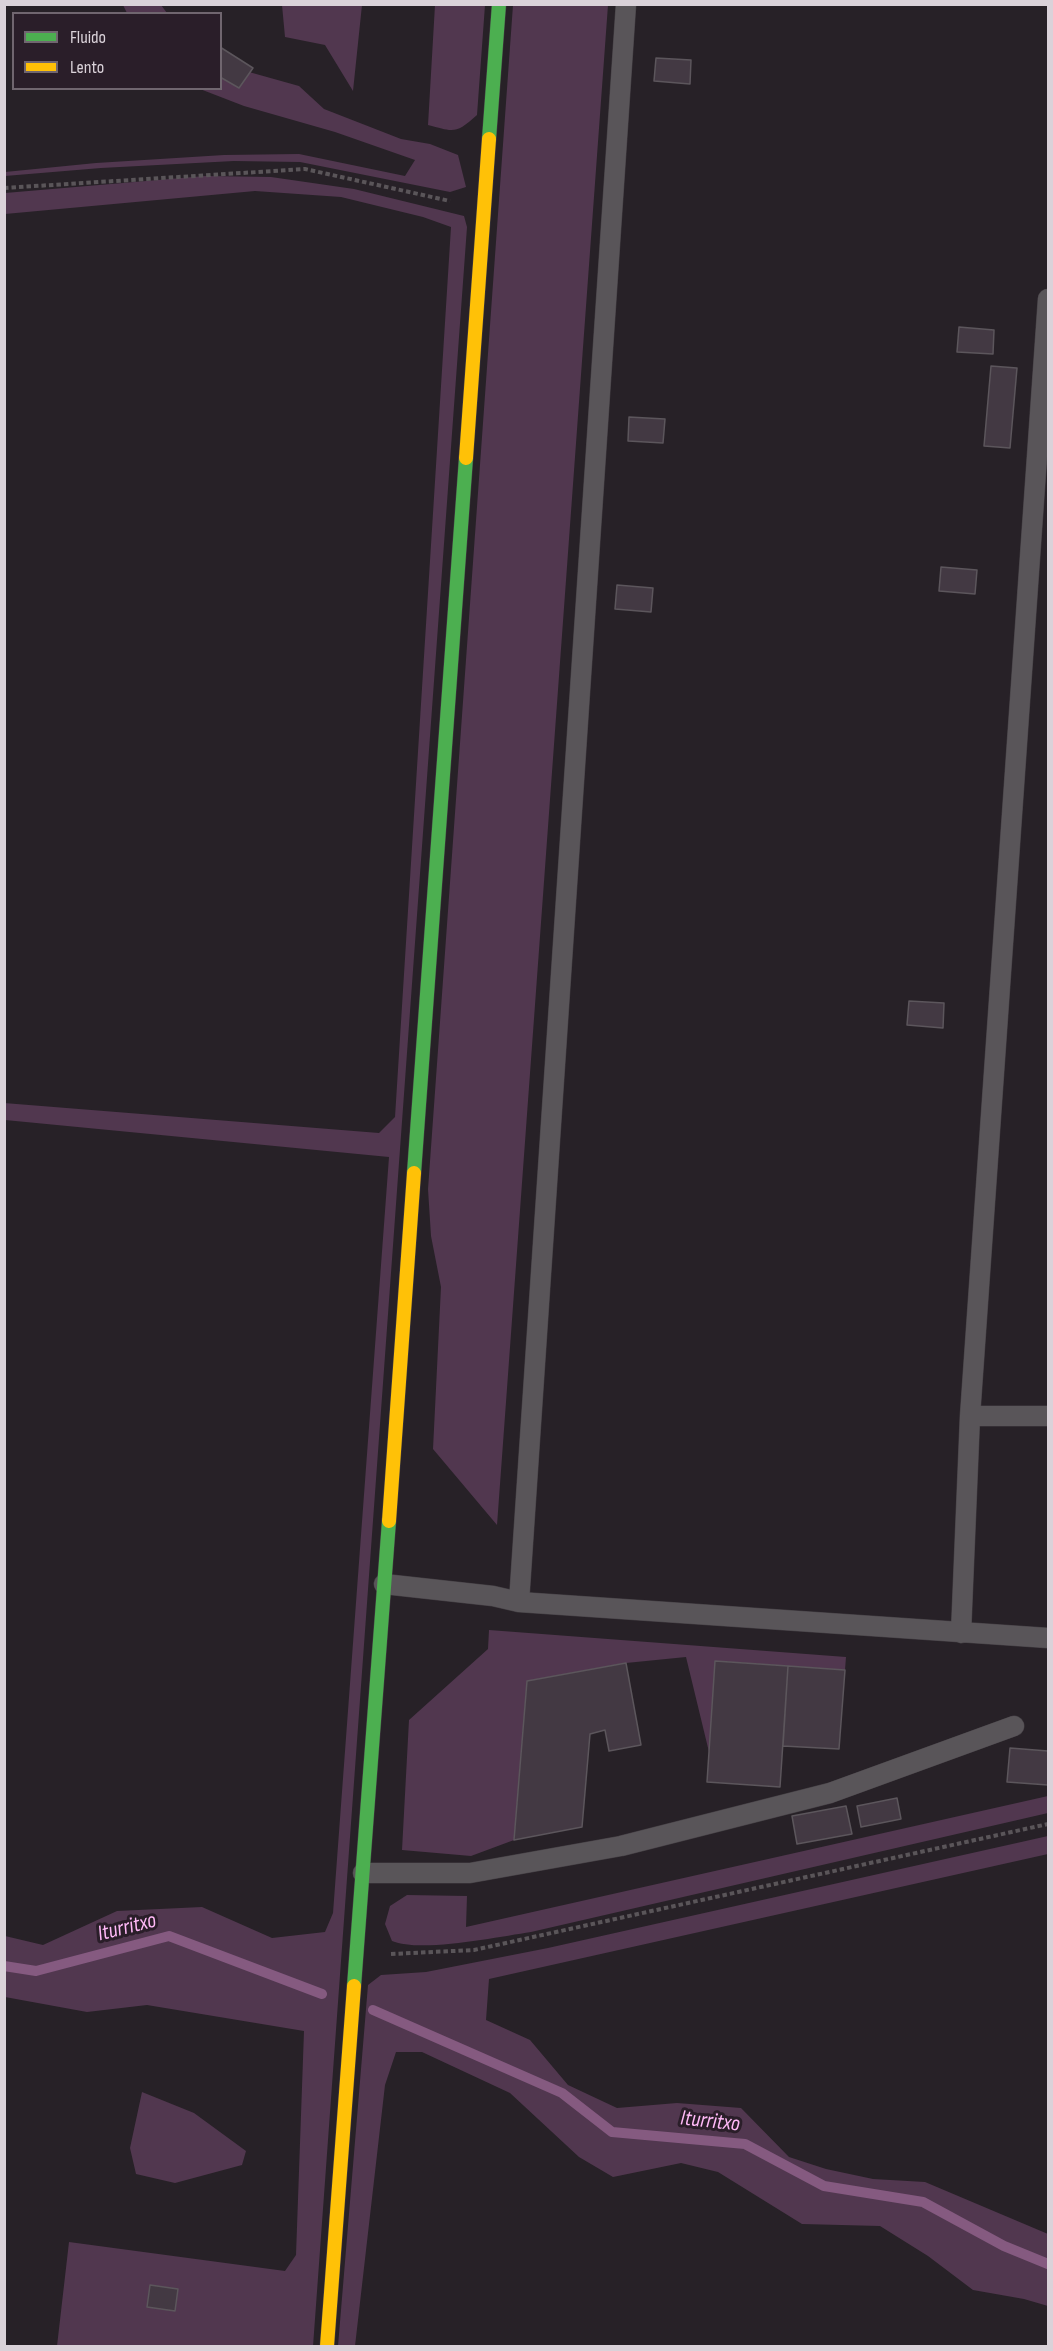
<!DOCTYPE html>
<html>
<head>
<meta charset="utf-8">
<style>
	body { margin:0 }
	#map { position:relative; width:1053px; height:2351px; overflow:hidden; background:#272127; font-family:"Sofia Sans Condensed",sans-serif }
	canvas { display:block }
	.frame { position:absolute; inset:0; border:6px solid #dad2d9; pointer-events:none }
	.legend { position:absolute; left:12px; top:12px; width:210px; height:78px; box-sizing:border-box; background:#2a1e29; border:2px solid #70666f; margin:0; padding:8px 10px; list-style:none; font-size:18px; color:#dad2d9 }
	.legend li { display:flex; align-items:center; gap:12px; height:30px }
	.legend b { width:30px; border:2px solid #70666f }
</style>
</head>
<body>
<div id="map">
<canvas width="1053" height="2351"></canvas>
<div class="frame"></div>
<ul class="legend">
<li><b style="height:8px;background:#4caf50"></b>Fluido</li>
<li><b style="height:8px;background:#ffc107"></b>Lento</li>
</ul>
</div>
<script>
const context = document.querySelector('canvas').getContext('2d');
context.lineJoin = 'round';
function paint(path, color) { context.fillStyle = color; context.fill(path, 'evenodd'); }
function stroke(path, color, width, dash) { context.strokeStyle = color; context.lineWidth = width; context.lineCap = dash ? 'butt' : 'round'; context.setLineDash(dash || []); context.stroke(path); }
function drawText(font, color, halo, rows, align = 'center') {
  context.font = font + ' "Sofia Sans Condensed",sans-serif'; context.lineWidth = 6; context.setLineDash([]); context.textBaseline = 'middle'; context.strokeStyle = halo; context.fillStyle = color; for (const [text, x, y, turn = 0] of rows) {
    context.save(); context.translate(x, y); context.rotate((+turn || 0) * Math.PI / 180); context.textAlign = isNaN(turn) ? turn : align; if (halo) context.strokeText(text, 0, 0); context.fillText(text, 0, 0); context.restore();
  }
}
paint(new Path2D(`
	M 123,5 L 161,5 L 167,13 L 127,13 Z
	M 282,5 L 362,5 L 353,91 L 325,45 L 285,37 Z
	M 435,5 L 485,5 L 477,115 C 456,134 454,132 428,125 Z
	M 513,5 L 608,5 L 497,1525 L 433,1449 L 441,1287 L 431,1236 L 428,1189 Z
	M 221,60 L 249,72 L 299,86 L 324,109 L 401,139 L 430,144 L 458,155 L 466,187 L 450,192 L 300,162 L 234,161 L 101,168 L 5,176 L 5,172 L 96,163 L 224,155 L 299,154 L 405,176 L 415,160 L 335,132 L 244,106 L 200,89 L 220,88 Z
	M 205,176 L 271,177 L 354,189 L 464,216 L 467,227 L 313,2346 L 57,2346 L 69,2242 L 285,2271 L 296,2255 L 304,2031 L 147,2005 L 87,2012 L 5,1997 L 5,1936 L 43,1945 L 117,1911 L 202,1907 L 272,1938 L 325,1932 L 333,1913 L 389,1157 L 5,1120 L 4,1103 L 379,1133 L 395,1117 L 451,227 L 423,217 L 341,197 L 255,191 L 5,214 L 5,193 Z
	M 489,1630 L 846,1657 L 845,1670 L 716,1661 L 709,1752 L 686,1657 L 626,1663 L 527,1681 L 514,1840 L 471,1856 L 402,1850 L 409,1720 L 488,1649 Z
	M 1048,1796 L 1048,1813 L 531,1932 C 497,1937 421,1953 392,1941 L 385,1924 L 390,1906 L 407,1895 L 467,1896 L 466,1927 Z
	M 1048,1836 L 1048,1854 L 489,1979 L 486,2020 L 530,2040 L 568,2085 L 617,2108 L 677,2103 L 741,2108 L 789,2157 L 826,2169 L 873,2179 L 925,2182 L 1048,2234 L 1048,2306 L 1024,2299 L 973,2290 L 928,2256 L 880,2226 L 802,2224 L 718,2172 L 681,2163 L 613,2177 L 579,2157 L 510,2093 L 422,2052 L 396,2052 L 385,2085 L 355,2346 L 338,2346 L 368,1985 L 381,1975 L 426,1972 L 548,1948 Z
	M 142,2092 L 194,2113 L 246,2151 L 242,2165 L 175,2183 L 136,2174 L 130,2148 Z`), '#51374f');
stroke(new Path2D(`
	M 4,1966 L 36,1971 L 169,1936 L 322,1994
	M 373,2010 L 562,2093 L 612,2132 L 745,2144 L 824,2186 L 923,2202 L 1004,2246 L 1048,2264`), '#855a80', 10);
const building = new Path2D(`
	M 220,47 L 253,68 L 239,88 L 220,77 Z
	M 656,58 L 691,60 L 690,84 L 654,81 Z
	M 959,327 L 994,330 L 993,354 L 957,352 Z
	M 991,366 L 1017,368 L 1010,448 L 984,446 Z
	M 629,417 L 665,419 L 663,443 L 628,441 Z
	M 941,567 L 977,570 L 975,594 L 939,591 Z
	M 617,585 L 653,588 L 651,612 L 615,609 Z
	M 909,1001 L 944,1003 L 943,1028 L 907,1025 Z
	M 715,1661 L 788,1666 L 780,1787 L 707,1782 Z
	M 626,1663 L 641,1745 L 609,1751 L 605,1730 L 590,1734 L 582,1827 L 514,1840 L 527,1681 Z
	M 788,1666 L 845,1670 L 839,1749 L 783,1746 Z
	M 1010,1748 L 1048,1751 L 1048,1785 L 1007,1782 Z
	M 897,1798 L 901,1819 L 861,1827 L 857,1806 Z
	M 846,1806 L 852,1834 L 797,1844 L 792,1816 Z
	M 150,2285 L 178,2289 L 175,2311 L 147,2307 Z`);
paint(building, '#433943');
stroke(building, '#5c565c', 1.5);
const lane = new Path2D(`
	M 970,1416 L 1048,1416
	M 384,1584 L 493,1596 L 519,1602 L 1048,1638
	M 519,1602 L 626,4
	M 961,1633 L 970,1416 L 1048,299
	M 363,1873 L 470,1873 L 621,1846 L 830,1793 L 1014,1726`);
const fast = new Path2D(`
	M 489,139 L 499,4
	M 414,1173 L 466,458
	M 354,1986 L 389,1521`);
const slow = new Path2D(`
	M 466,458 L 489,139
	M 389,1521 L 414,1173
	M 327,2346 L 354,1986`);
stroke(lane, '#443f44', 21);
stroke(fast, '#443f44', 15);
stroke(slow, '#443f44', 15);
stroke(new Path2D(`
	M 4,188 L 305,169 L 450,201
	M 391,1954 L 474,1950 L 1048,1824`), '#5a5559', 4, [4.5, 3]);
stroke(lane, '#595559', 20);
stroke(fast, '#4caf50', 14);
stroke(slow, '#ffc107', 14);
drawText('italic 22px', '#ffb9f7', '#2a1e29', [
	["Iturritxo",127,1928,-14],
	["Iturritxo",710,2122,6]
]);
</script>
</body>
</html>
